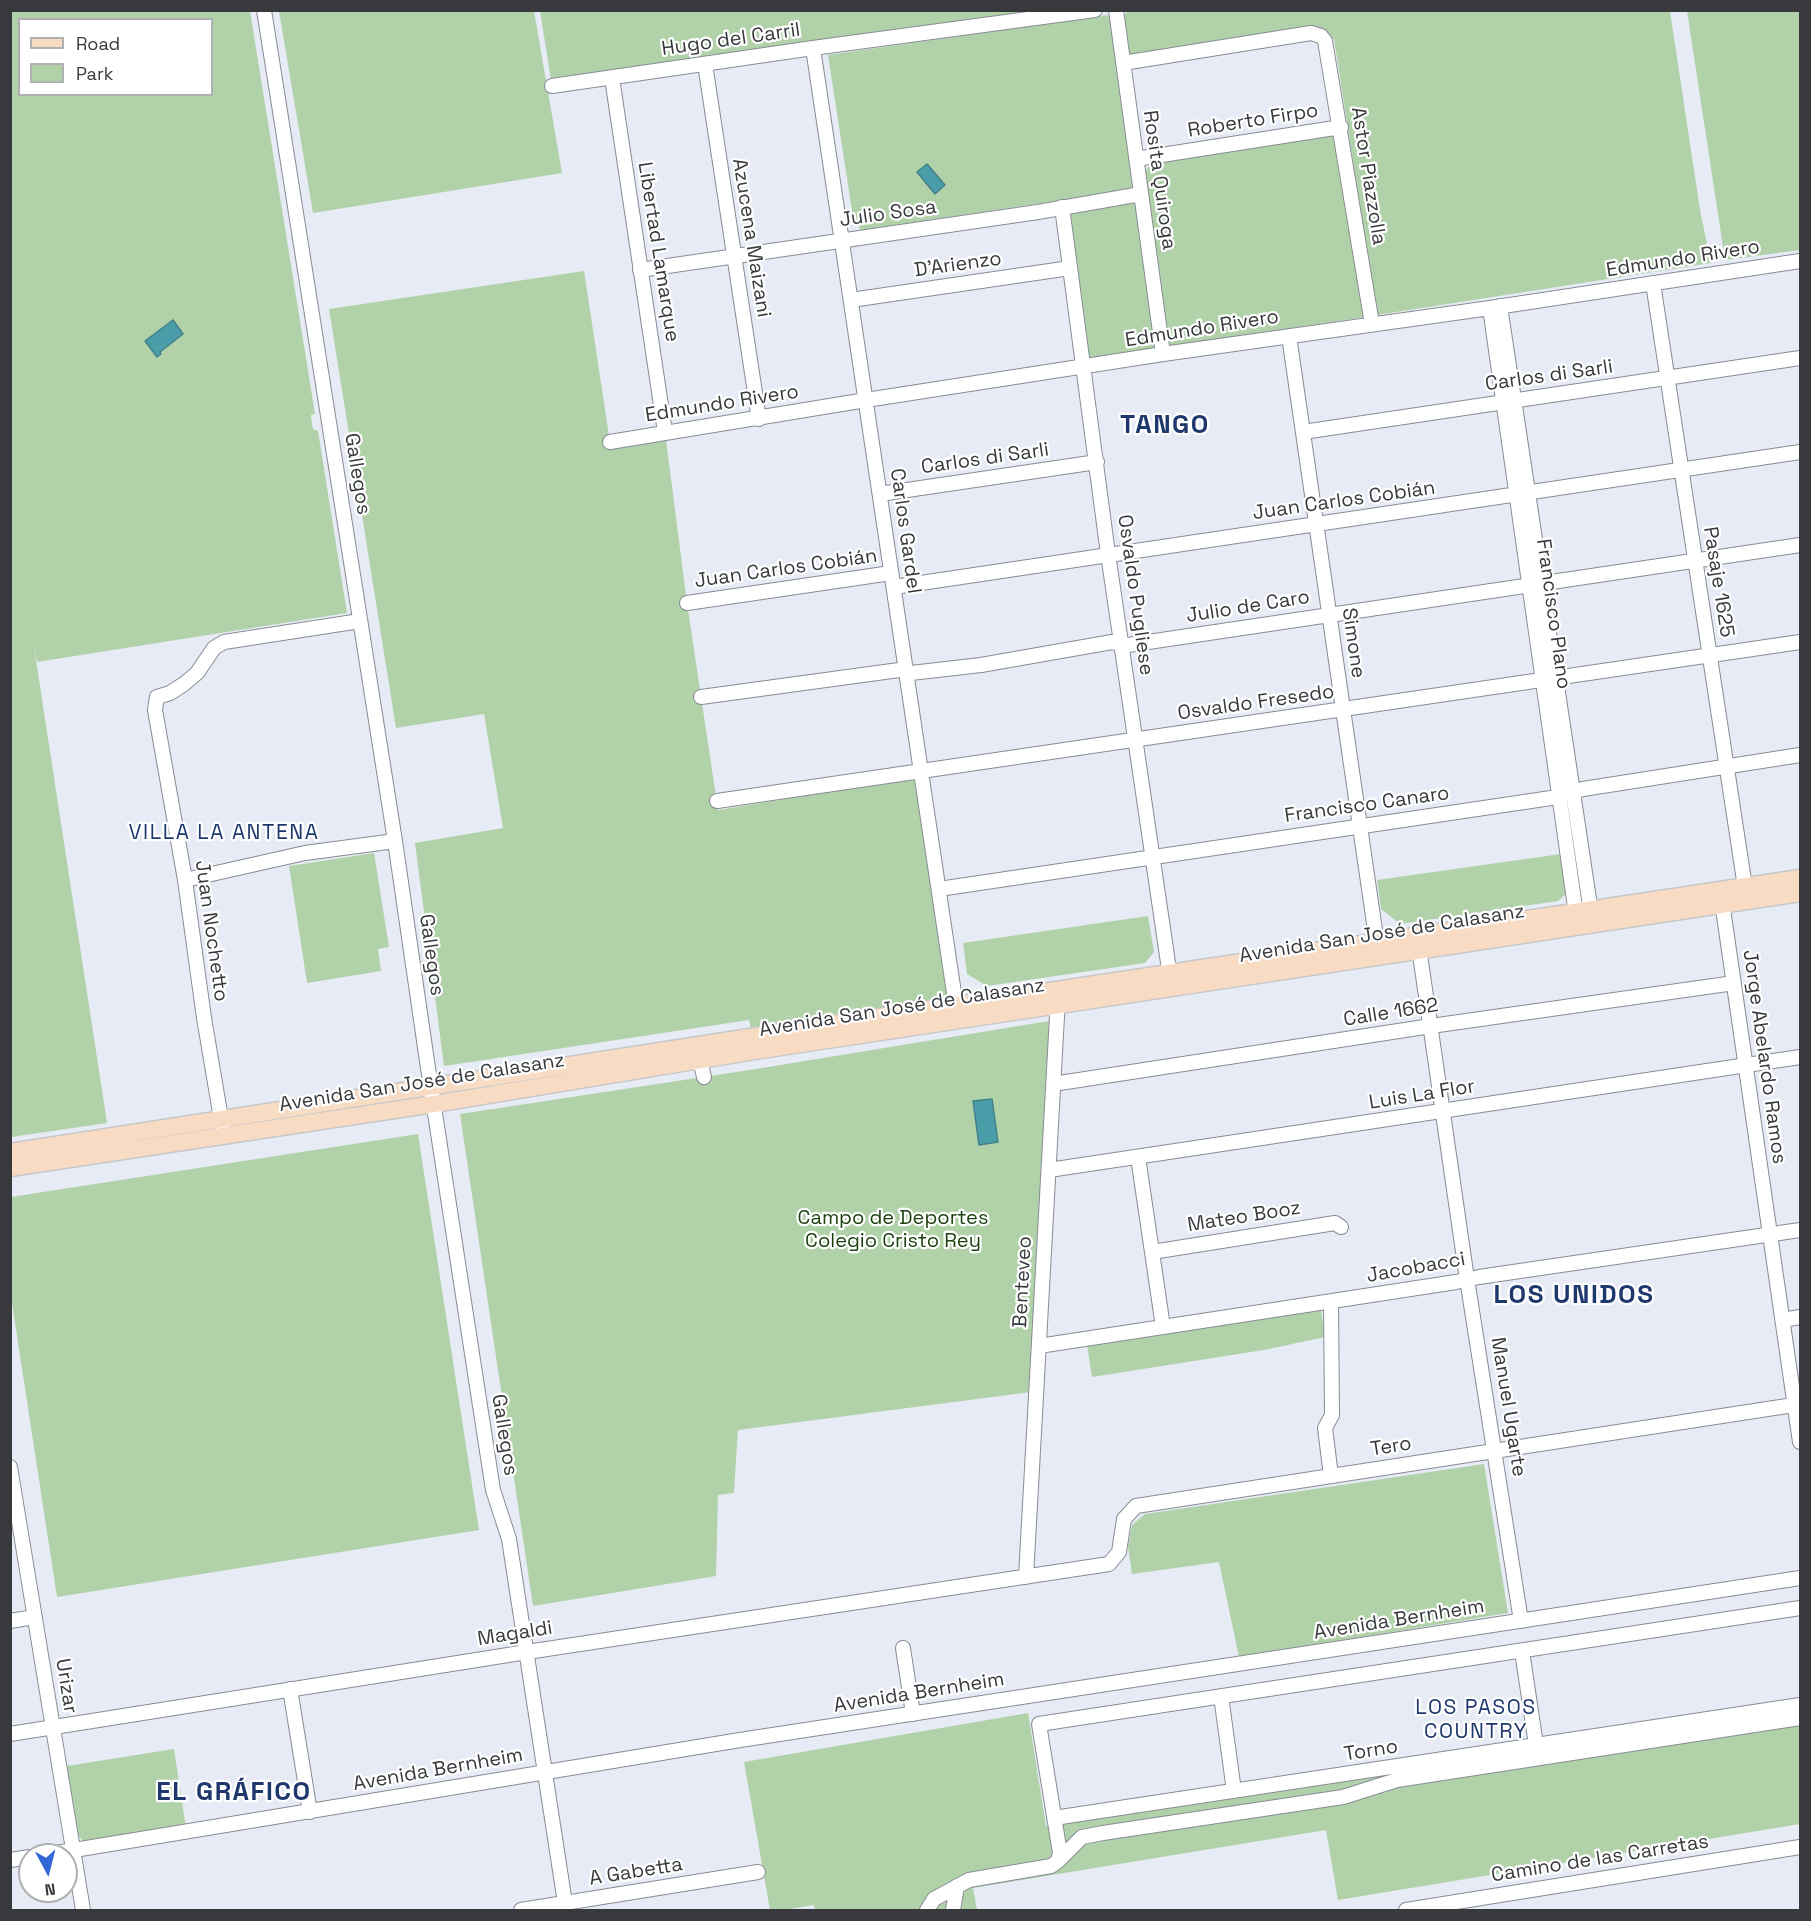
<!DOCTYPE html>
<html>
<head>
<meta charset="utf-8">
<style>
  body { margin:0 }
  #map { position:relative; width:1811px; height:1921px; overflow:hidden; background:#e6ebf5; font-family:"Space Grotesk",sans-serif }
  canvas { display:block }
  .frame { position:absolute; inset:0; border:12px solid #37393d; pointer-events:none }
  .legend { position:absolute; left:18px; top:18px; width:195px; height:78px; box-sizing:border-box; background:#fff; border:2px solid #afb0b1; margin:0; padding:8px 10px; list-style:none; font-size:18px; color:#37393d }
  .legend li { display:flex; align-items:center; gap:12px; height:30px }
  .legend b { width:30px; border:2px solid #afb0b1 }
  .north { position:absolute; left:18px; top:1843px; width:60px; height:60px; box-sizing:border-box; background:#fff; border:2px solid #afb0b1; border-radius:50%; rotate:173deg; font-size:16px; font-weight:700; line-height:24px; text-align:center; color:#37393d }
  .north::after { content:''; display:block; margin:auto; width:21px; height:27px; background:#3568d7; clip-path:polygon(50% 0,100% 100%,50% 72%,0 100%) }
</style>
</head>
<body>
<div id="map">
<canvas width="1811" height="1921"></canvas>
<div class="frame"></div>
<ul class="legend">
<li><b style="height:8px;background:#f8dbc3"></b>Road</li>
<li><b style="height:16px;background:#b1d2a9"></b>Park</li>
</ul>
<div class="north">N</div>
</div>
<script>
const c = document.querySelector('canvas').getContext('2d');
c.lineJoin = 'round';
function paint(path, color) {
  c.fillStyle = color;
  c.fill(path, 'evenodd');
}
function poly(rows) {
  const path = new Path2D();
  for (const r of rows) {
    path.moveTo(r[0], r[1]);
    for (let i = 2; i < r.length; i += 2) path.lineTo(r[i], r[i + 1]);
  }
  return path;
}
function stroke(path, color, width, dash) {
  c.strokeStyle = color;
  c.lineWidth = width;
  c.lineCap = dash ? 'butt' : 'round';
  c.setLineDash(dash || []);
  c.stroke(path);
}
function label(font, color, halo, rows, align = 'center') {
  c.font = font + ' "Space Grotesk",sans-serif';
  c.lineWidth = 4.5;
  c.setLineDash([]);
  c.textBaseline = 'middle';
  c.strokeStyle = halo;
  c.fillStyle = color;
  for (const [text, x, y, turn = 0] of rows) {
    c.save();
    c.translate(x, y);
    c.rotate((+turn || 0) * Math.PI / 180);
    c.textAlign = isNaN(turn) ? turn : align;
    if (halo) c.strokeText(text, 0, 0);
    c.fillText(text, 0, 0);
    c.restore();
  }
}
paint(poly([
  [1131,10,1670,11,1700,210,1711,263,1377,315,1334,39,1328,39,1323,33,1133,57,1128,54,1124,16,1128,11],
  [11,11,250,11,315,414,311,415,312,423,313,429,318,431,347,613,37,662,34,647,107,1123,11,1137],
  [20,20,212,20,212,94,20,94],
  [279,11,534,11,562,173,313,213],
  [540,11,1095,11,552,86],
  [1687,11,1800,11,1800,250,1725,260],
  [1107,15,1111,20,1135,185,1130,190,861,230,853,217,828,55],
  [1335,134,1366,317,1170,346,1167,344,1144,174,1150,164],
  [1136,200,1156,346,1155,349,1091,360,1088,357,1069,214,1073,209],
  [584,271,610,442,665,432,687,603,718,810,914,778,946,983,947,992,944,997,938,1000,751,1028,749,1020,444,1066,415,843,503,828,484,714,396,728,329,309],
  [374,853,389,947,378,949,381,971,307,983,289,866],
  [1561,854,1567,893,1558,901,1400,924,1381,909,1377,880],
  [1148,916,1154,952,1145,963,987,986,967,974,963,943],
  [1049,1021,1031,1392,738,1430,734,1493,718,1495,716,1576,533,1606,460,1114,756,1069],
  [418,1134,479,1530,57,1597,11,1297,11,1197],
  [1321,1310,1325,1337,1264,1350,1092,1377,1087,1345],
  [1484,1464,1508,1613,1239,1657,1219,1562,1132,1574,1128,1547,1132,1525,1145,1514],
  [1800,1712,1800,1824,1338,1900,1326,1830,973,1888,977,1910,815,1910,814,1905,784,1910,770,1910,744,1762,1028,1713,1046,1826],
  [174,1749,186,1828,85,1842,80,1838,77,1833,67,1766]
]), '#b1d2a9');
const water = poly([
  [927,164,945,185,935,194,917,172,927,164],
  [173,320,183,334,160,352,161,354,157,357,145,341,173,320],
  [992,1099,998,1142,979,1145,973,1101,992,1099]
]);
paint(water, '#499eaa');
stroke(water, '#448089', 1.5);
const minor = poly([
  [264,10,395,841,428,1068,493,1490,509,1539,565,1903],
  [1116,10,1163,354],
  [813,48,957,1013],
  [1123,63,1311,33,1321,36,1325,41,1372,324],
  [705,64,759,419],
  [612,78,665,432],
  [552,86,813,48,1095,10],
  [1136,159,1341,127],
  [1062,207,1108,554,1171,983],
  [640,270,1038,212,1141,194],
  [1653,283,1745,887],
  [851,300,1070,268],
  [1500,306,1592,919],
  [1490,308,1577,921],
  [1289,336,1378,951],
  [1303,432,1800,358],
  [610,442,866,400,1163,354,1490,308,1800,261],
  [880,494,1097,462],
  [894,587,1800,452],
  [687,603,891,573],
  [701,697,899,670,911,673,981,665,1112,642,1128,645,1800,545],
  [717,801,1800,642],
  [185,880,305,853,395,841],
  [939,889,1551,798,1583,789,1800,755],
  [1721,895,1800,1442],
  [1418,941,1467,1279,1521,1621],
  [700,1060,704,1077],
  [1053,1084,1431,1026,1734,983],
  [224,1136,204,1018,185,880,155,710,157,697,170,693,184,684,197,673,214,648,224,642,360,621],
  [1138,1157,1163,1327],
  [1049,1170,1800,1057],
  [1152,1252,1335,1223,1341,1227],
  [1331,1301,1332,1415,1325,1428,1331,1476],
  [1783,1320,1800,1317],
  [1039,1346,1456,1282,1479,1277,1800,1230],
  [10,1467,83,1910],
  [1026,1577,1058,998],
  [10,1621,35,1617],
  [903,1648,913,1714],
  [1522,1651,1536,1745],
  [290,1689,310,1812],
  [1221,1696,1234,1791],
  [10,1734,527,1652,1109,1564,1119,1552,1124,1519,1136,1506,1800,1404],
  [1054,1818,1800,1705],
  [44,1855,740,1740,1800,1578],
  [10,1860,30,1857],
  [1058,1861,1082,1837,1103,1833,1343,1797,1397,1780,1800,1718],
  [521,1910,758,1872],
  [927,1910,934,1899,969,1880,1051,1866,1058,1861,1060,1853,1039,1724,1800,1608],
  [953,1910,957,1886],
  [1406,1910,1800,1847]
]);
const major = poly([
  [10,1152,956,1005,1800,878],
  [10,1168,434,1104,755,1051,1800,893]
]);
stroke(minor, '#878c95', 16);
stroke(major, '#c7c8c9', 19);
stroke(minor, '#fff', 14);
stroke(major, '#f8dbc3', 16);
label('20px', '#37393d', '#fff', [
  ["Hugo del Carril",731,40,-8],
  ["Roberto Firpo",1253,121,-9],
  ["Astor Piazzolla",1368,176,81],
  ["Rosita Quiroga",1159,180,82],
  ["Julio Sosa",888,214,-8],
  ["Azucena Maizani",751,238,81],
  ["Libertad Lamarque",658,252,81],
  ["Edmundo Rivero",1683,259,-9],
  ["D'Arienzo",958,265,-8],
  ["Edmundo Rivero",1202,329,-9],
  ["Carlos di Sarli",1549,376,-8],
  ["Edmundo Rivero",722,404,-9],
  ["Carlos di Sarli",985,459,-8],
  ["Gallegos",357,474,81],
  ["Juan Carlos Cobián",1344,501,-8],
  ["Carlos Gardel",905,531,82],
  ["Juan Carlos Cobián",786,569,-8],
  ["Pasaje 1625",1718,582,81],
  ["Osvaldo Pugliese",1135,595,82],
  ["Julio de Caro",1248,607,-9],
  ["Francisco Plano",1553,614,82],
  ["Simone",1353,643,82],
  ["Osvaldo Fresedo",1256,703,-8],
  ["Francisco Canaro",1367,805,-8],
  ["Juan Nochetto",211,931,82],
  ["Avenida San José de Calasanz",1382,934,-9],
  ["Gallegos",431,955,82],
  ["Avenida San José de Calasanz",902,1008,-9],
  ["Calle 1662",1391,1013,-9],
  ["Jorge Abelardo Ramos",1764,1057,82],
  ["Avenida San José de Calasanz",422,1083,-9],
  ["Luis La Flor",1422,1095,-9],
  ["Mateo Booz",1244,1217,-9],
  ["Jacobacci",1416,1268,-10],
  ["Benteveo",1023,1282,-87],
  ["Manuel Ugarte",1508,1407,81],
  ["Gallegos",504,1435,81],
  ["Tero",1391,1447,-9],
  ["Avenida Bernheim",1399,1620,-9],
  ["Magaldi",515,1634,-9],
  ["Urizar",66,1686,81],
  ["Avenida Bernheim",919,1693,-9],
  ["Torno",1371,1751,-9],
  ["Avenida Bernheim",438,1770,-10],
  ["Camino de las Carretas",1600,1859,-9],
  ["A Gabetta",636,1872,-9]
]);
label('20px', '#1b420f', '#fff', [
  ["Campo de Deportes",893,1219],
  ["Colegio Cristo Rey",893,1242]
]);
c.letterSpacing = '1.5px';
label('21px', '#1e386e', '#fff', [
  ["VILLA LA ANTENA",224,833],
  ["LOS PASOS",1476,1708],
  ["COUNTRY",1476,1732]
]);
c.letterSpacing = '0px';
c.letterSpacing = '1.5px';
label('bold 26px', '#1e386e', '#fff', [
  ["TANGO",1165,426],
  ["LOS UNIDOS",1574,1296],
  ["EL GRÁFICO",234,1793]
]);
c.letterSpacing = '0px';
</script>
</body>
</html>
